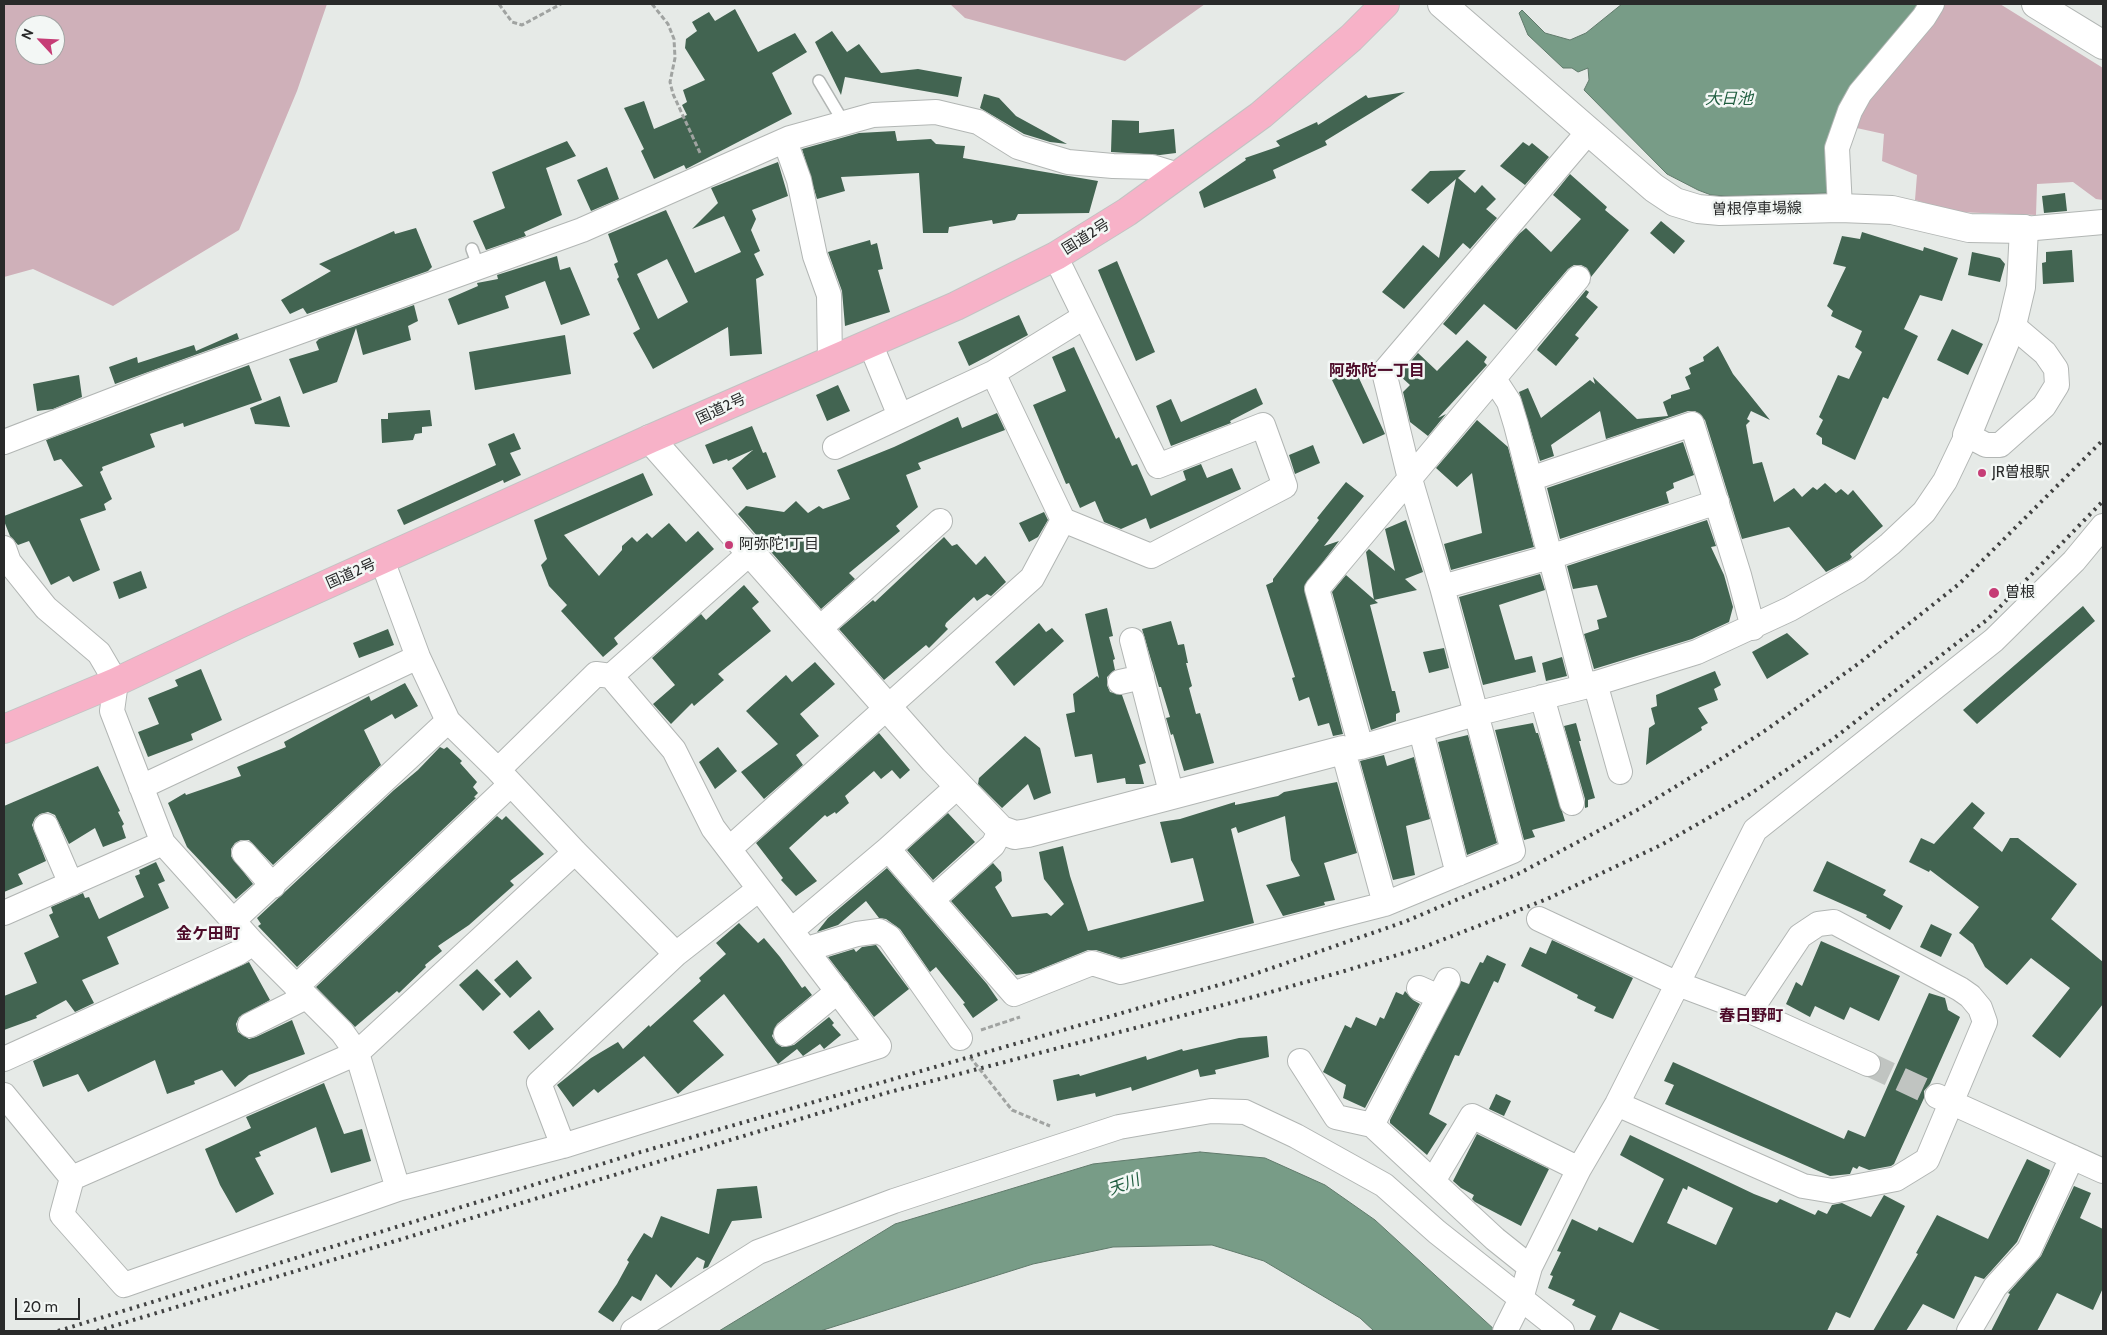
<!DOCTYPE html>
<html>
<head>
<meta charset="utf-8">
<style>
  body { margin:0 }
  #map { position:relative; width:2107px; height:1335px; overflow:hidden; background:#e6eae7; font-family:Cabin,sans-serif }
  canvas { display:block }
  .frame { position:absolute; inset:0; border:5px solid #292a2a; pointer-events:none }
  .north { position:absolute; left:15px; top:15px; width:50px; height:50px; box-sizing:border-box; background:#f3f7f5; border:1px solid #a2a5a4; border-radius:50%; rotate:295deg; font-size:14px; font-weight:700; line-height:20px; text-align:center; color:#292a2a }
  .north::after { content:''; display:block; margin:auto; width:18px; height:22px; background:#c63d76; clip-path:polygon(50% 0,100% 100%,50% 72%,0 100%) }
  .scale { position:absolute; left:15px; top:1298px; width:65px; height:22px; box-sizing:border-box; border:2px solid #292a2a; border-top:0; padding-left:6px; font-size:15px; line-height:18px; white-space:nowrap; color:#292a2a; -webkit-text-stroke:4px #f3f7f5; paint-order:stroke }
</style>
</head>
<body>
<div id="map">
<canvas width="2107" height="1335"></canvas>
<div class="frame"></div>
<div class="north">N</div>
<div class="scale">20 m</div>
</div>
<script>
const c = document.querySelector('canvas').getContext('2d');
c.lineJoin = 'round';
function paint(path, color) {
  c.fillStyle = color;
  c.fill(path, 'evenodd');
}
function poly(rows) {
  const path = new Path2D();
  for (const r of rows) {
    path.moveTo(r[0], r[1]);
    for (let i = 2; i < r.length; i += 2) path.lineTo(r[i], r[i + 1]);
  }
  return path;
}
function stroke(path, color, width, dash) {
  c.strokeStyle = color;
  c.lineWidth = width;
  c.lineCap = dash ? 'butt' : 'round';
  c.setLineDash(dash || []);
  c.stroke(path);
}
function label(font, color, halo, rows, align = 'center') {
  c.font = font + ' Cabin,"Noto Sans JP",sans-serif';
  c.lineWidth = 5;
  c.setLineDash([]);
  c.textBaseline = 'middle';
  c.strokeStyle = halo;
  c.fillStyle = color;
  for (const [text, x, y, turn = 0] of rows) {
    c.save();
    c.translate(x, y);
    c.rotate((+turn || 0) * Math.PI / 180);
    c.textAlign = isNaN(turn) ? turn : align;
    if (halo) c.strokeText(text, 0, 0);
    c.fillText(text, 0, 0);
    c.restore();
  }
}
paint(poly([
  [4,4,327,4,297,91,239,230,113,306,33,269,4,277],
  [25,25,55,25,55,55,25,55],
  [950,4,1205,4,1125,61,965,18],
  [1942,4,2000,4,2103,68,2103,200,2096,199,2073,182,2037,184,2036,215,1956,212,1915,200,1917,175,1882,161,1884,134,1852,127,1871,94]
]), '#cfb0b9');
const water = poly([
  [1622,4,1922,4,1883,50,1830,193,1727,196,1711,195,1698,190,1667,174,1584,90,1589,80,1588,68,1578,72,1572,68,1563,68,1528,35,1519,13,1522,10,1545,33,1570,40,1586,33,1622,4],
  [1200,1152,1265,1158,1325,1185,1375,1220,1496,1331,1374,1331,1360,1318,1264,1261,1212,1245,1113,1247,1033,1264,820,1331,719,1331,895,1224,1093,1164,1200,1152]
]);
paint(water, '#789c87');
stroke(water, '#607a6b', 1);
paint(poly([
  [735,9,758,52,795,33,807,52,772,73,792,114,686,169,684,165,654,179,641,151,644,149,624,108,644,101,654,129,687,115,682,105,687,102,683,90,705,80,685,48,686,39,697,31,692,22,709,12,715,21],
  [832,31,847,52,859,44,881,73,918,69,962,77,958,97,845,77,841,95,815,42],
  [1405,92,1325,141,1327,145,1273,170,1276,178,1204,208,1199,192,1246,160,1245,158,1280,146,1276,141,1317,122,1318,125,1366,95,1368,98],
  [984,94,999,98,1016,116,1067,144,1050,142,1024,134,980,108],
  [1112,120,1139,121,1139,133,1174,129,1176,153,1160,155,1111,152],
  [895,131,897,141,931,139,936,144,965,146,963,158,1098,181,1089,213,1018,214,1015,220,993,224,992,220,949,227,948,233,923,233,919,173,841,177,845,191,817,199,802,149,859,133],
  [567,141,576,156,546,168,562,215,524,232,526,236,486,250,473,221,505,208,492,172],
  [1523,142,1529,146,1532,143,1549,157,1525,185,1500,166],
  [778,162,788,196,752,210,756,219,751,230,760,251,754,254,764,275,756,279,762,354,730,356,728,327,653,369,633,333,640,329,617,279,619,277,614,264,618,262,608,234,666,210,695,273,741,252,724,216,692,229,718,203,711,188],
  [667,259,688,302,658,319,637,274],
  [607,167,619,199,591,211,577,180],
  [1466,170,1458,178,1475,193,1482,185,1496,199,1486,209,1497,218,1470,249,1463,243,1404,309,1382,292,1423,245,1439,258,1456,179,1428,204,1411,190,1430,171],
  [1570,174,1607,207,1605,210,1629,230,1591,277,1587,268,1581,265,1574,265,1568,269,1516,330,1484,304,1456,335,1443,324,1519,234,1526,228,1551,252,1581,219,1553,195],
  [2065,193,2067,211,2044,213,2042,196],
  [1661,221,1685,241,1674,254,1650,233],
  [416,228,432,267,428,271,307,314,303,308,290,314,281,300,331,271,319,264,394,231,395,234],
  [1862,232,1923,251,1924,247,1958,258,1942,301,1920,295,1904,329,1918,336,1888,399,1883,397,1855,460,1822,444,1822,438,1816,434,1823,420,1819,417,1838,375,1849,379,1862,352,1855,347,1862,331,1831,316,1833,311,1827,306,1846,267,1833,264,1842,236,1860,239],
  [870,240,871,245,877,243,883,269,878,270,890,312,845,326,842,291,828,252],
  [2072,250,2074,282,2043,284,2042,263,2046,262,2046,252],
  [1972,252,2000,258,2005,264,2000,282,1968,275],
  [557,256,560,270,570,267,590,315,561,325,545,281,505,296,509,308,458,325,448,299,478,286,477,283,498,279,497,275],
  [1117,261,1155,352,1136,361,1098,270],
  [1586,290,1589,292,1586,297,1598,307,1575,335,1579,338,1556,366,1537,350,1538,348],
  [414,305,418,321,408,326,411,340,363,355,356,328,337,382,303,394,289,359,319,350,316,342,319,339],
  [1019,315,1028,335,969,366,958,342],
  [1952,329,1983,344,1968,375,1937,360],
  [237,333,239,339,115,384,109,367,137,357,138,363,194,345,196,351],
  [565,335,571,374,475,390,469,352],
  [1467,340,1487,357,1484,362,1487,365,1438,418,1446,414,1428,436,1410,422,1403,392,1410,385,1399,375,1418,353,1437,371],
  [1718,346,1733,374,1770,420,1751,411,1747,419,1750,421,1746,425,1753,464,1762,462,1774,502,1794,488,1802,497,1813,487,1817,490,1825,483,1836,493,1841,489,1848,495,1853,490,1883,526,1850,554,1852,557,1849,560,1826,572,1789,527,1742,539,1705,420,1695,411,1688,411,1606,439,1600,411,1551,445,1554,456,1540,461,1519,392,1528,388,1541,418,1590,380,1595,384,1593,377,1637,419,1668,416,1663,402,1671,398,1671,395,1690,389,1685,377,1691,374,1689,368,1704,361,1703,357],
  [1074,347,1116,439,1119,437,1132,466,1137,464,1151,496,1186,480,1183,471,1201,464,1207,478,1232,468,1241,489,1150,529,1146,518,1121,529,1104,522,1095,501,1080,508,1069,483,1066,484,1033,405,1066,391,1052,357],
  [249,365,262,400,184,427,183,423,150,434,155,447,102,467,103,470,100,472,112,499,104,504,106,510,80,519,100,570,73,582,69,576,51,585,29,541,18,545,10,536,4,521,4,516,83,486,61,459,54,461,46,440],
  [1346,373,1358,376,1385,434,1363,444,1332,380],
  [79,375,82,397,53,409,37,411,33,384],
  [838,385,850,411,827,421,816,395],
  [1256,388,1263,404,1230,421,1231,423,1171,446,1156,406,1171,399,1181,422],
  [280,396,290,427,255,424,250,408],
  [430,410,432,426,422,427,422,433,415,434,413,440,382,443,381,419,388,419,388,413],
  [997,413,1005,430,918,463,921,469,906,475,918,507,896,526,900,531,849,573,855,579,821,609,738,514,746,506,784,512,796,501,808,513,819,506,823,509,850,499,837,470,894,447,958,417,962,428],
  [1477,420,1508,447,1534,547,1451,570,1444,544,1482,533,1472,473,1457,487,1436,468],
  [752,426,763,453,766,452,776,477,747,490,732,468,753,450,728,461,727,459,713,464,705,445],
  [514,433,521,449,510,453,521,475,504,483,503,480,404,525,397,510,496,465,488,444],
  [1683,442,1694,475,1673,483,1674,488,1666,492,1669,503,1560,539,1547,488],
  [1313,445,1320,463,1295,474,1289,455],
  [643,473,653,495,564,535,599,576,622,550,622,546,632,537,637,542,647,533,652,538,669,523,686,542,698,531,714,549,614,638,618,644,603,657,561,611,567,605,549,586,541,565,547,559,534,520],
  [1346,482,1364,496,1324,546,1339,541,1304,587,1343,734,1333,736,1329,723,1318,726,1309,697,1299,701,1292,678,1295,677,1266,585,1273,582,1273,579,1319,520,1317,518],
  [1044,512,1048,520,1038,537,1029,542,1019,523],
  [1406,520,1423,572,1405,579,1417,590,1374,600,1366,552,1369,549,1395,571,1385,529],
  [1707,520,1716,546,1711,547,1724,575,1733,607,1729,622,1692,639,1594,669,1584,634,1599,629,1597,620,1607,617,1597,585,1573,589,1567,566],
  [944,537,952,546,957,544,976,565,985,556,1006,582,991,596,987,594,977,601,974,597,946,623,945,626,948,629,929,648,926,645,884,680,839,629,873,600,875,602],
  [141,571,147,588,119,599,113,582],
  [1540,574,1545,590,1499,605,1515,660,1532,656,1536,672,1483,685,1459,597],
  [1346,575,1378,603,1370,605,1392,691,1395,691,1400,712,1396,714,1396,721,1371,730,1332,592],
  [744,585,759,602,752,608,771,631,718,674,724,680,694,706,692,703,671,724,653,704,675,685,652,658,701,614,706,620],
  [2083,606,2095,621,1977,724,1963,710],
  [1107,608,1113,636,1109,637,1115,659,1113,660,1115,670,1107,677,1107,685,1110,692,1122,695,1146,763,1139,765,1144,784,1126,784,1125,778,1097,783,1092,754,1075,757,1066,714,1075,712,1073,694,1097,676,1099,678,1085,614],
  [1171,621,1178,645,1184,644,1188,663,1186,663,1192,686,1189,688,1196,714,1200,713,1214,763,1184,771,1173,734,1171,735,1166,718,1170,717,1161,687,1159,687,1142,629],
  [1039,623,1046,632,1052,628,1064,641,1014,686,995,662],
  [388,629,394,645,359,658,353,643],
  [1787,633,1809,654,1767,679,1752,652],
  [1444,648,1449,668,1429,673,1423,652],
  [1562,657,1567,676,1546,681,1542,663],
  [815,662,835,684,800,714,819,736,796,755,803,765,764,799,741,772,778,744,746,711,786,675,792,682],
  [201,669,222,720,191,734,193,740,148,757,138,732,159,724,148,698,178,686,175,680],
  [1715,671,1721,685,1714,689,1718,700,1698,708,1708,723,1701,727,1702,730,1646,765,1649,728,1655,724,1651,708,1657,706,1656,695],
  [405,683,418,706,395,719,392,714,364,730,381,765,273,865,249,840,241,840,235,843,231,849,231,856,253,884,236,899,187,847,168,803,185,793,186,795,241,776,237,767,286,747,284,742,369,696,371,701],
  [1533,723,1536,733,1538,733,1565,821,1532,830,1535,837,1524,840,1495,730],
  [1576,723,1581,741,1579,741,1595,798,1588,800,1588,807,1585,808,1585,799,1564,726],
  [879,733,910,770,900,779,892,770,881,779,874,771,845,796,849,803,836,814,835,812,827,817,825,815,789,848,817,881,796,896,781,880,783,878,756,843],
  [1468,735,1497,843,1467,855,1438,742],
  [1025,736,1040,748,1051,793,1034,800,1028,784,1002,808,978,784,979,778],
  [440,747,444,749,447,747,462,761,460,763,477,782,473,787,478,793,474,797,476,798,297,967,258,926,261,924,257,918,394,790,418,770],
  [718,747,737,771,715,789,699,762],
  [1384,755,1387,766,1414,757,1430,819,1406,826,1415,875,1393,880,1360,761],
  [98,766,120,811,118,812,124,824,122,826,126,838,103,847,95,828,69,844,55,815,48,812,40,814,35,818,32,825,46,861,18,874,23,884,4,892,4,806],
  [1337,782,1357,853,1324,863,1335,900,1324,902,1325,905,1283,916,1266,885,1300,876,1291,860,1285,816,1238,833,1236,827,1231,829,1254,923,1121,958,1096,950,1088,950,1031,973,1016,975,951,901,993,863,1001,872,1002,881,995,887,1012,917,1047,913,1051,916,1064,904,1044,879,1039,852,1063,846,1070,876,1088,931,1204,901,1193,858,1171,863,1160,822,1180,819,1235,802,1235,805,1278,796,1284,792],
  [1972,802,1985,813,1973,828,2002,852,2010,838,2018,838,2077,884,2051,919,2103,962,2103,1004,2060,1058,2032,1036,2070,988,2031,958,2007,985,1985,967,1973,944,1959,933,1979,907,1930,870,1929,872,1909,862,1921,838,1934,844],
  [948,813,975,842,933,880,907,850],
  [497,816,502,820,506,816,544,854,510,881,514,885,469,925,438,946,442,951,425,965,426,967,399,993,397,991,355,1027,316,987],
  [1827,861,1886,890,1883,895,1903,906,1890,930,1866,917,1867,915,1813,891],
  [156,862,165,881,158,884,169,908,107,937,119,964,82,980,94,1003,75,1012,66,1000,36,1016,37,1018,4,1030,4,996,37,983,24,953,59,937,49,915,53,913,51,907,83,893,85,898,89,897,99,919,144,897,135,876,140,874,139,870],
  [887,868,987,984,998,1000,973,1018,963,1004,965,1003,936,967,930,972,900,929,886,919,879,918,866,901,838,925,817,932,828,918],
  [739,923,758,943,764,938,780,957,802,988,805,986,812,995,777,1024,772,1036,776,1043,782,1047,794,1045,829,1017,834,1023,832,1025,841,1035,824,1049,820,1044,803,1056,797,1049,778,1064,724,994,693,1021,724,1055,678,1094,644,1056,598,1093,594,1089,573,1107,557,1085,591,1058,618,1042,623,1049,649,1025,650,1027,701,981,699,978,726,954,716,943],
  [1931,924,1952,934,1941,957,1920,947],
  [1552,940,1633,978,1613,1019,1594,1011,1596,1007,1577,998,1578,995,1521,966,1530,947,1546,954],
  [1821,941,1900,976,1879,1021,1850,1007,1844,1020,1815,1006,1810,1017,1786,1004,1796,982,1802,986],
  [876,945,909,989,874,1017,828,957,854,949,856,952,862,947],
  [1487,955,1506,964,1498,983,1494,981,1459,1056,1455,1055,1429,1114,1447,1124,1427,1155,1390,1123,1390,1120,1461,981,1469,984,1480,962,1483,963],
  [517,960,532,978,510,998,494,980],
  [249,962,270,1000,239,1017,236,1024,238,1032,249,1039,256,1037,292,1020,305,1054,249,1075,235,1087,222,1070,194,1081,195,1084,167,1094,155,1060,88,1092,78,1074,43,1087,33,1061],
  [477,969,501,994,483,1011,459,985],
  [1405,991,1413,1000,1420,1004,1365,1108,1343,1098,1346,1085,1323,1072,1345,1025,1351,1028,1356,1017,1376,1026,1380,1017,1384,1019,1396,992,1403,995],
  [1929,993,1945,998,1948,1010,1960,1017,1930,1084,1924,1091,1924,1098,1894,1164,1891,1166,1869,1170,1859,1166,1857,1169,1853,1167,1850,1174,1830,1176,1665,1104,1674,1085,1664,1081,1673,1062,1844,1139,1848,1130,1865,1137],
  [539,1010,554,1029,529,1050,513,1032],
  [1267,1036,1269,1057,1215,1070,1216,1074,1200,1077,1198,1069,1132,1091,1131,1087,1096,1097,1095,1093,1057,1101,1053,1080,1079,1074,1080,1076,1146,1056,1147,1060,1182,1049,1183,1051,1239,1038],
  [324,1083,344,1134,362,1129,371,1161,331,1173,316,1127,259,1152,261,1156,255,1158,274,1194,236,1213,220,1185,205,1149,251,1128,246,1117],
  [1496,1094,1511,1101,1504,1116,1489,1109],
  [1477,1134,1549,1169,1521,1226,1475,1202,1472,1199,1474,1195,1461,1188,1453,1181],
  [1630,1135,1754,1194,1777,1203,1780,1199,1815,1215,1818,1210,1827,1214,1832,1205,1842,1203,1871,1217,1884,1195,1905,1206,1850,1318,1836,1312,1827,1331,1662,1331,1620,1312,1611,1331,1589,1331,1596,1316,1572,1305,1575,1300,1548,1288,1553,1276,1550,1275,1561,1252,1557,1251,1572,1219,1597,1231,1599,1227,1633,1243,1664,1179,1620,1155],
  [1688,1186,1733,1208,1716,1245,1667,1223,1683,1188,1687,1190],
  [2027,1159,2050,1170,2049,1174,2017,1242,1984,1279,1975,1276,1954,1319,1923,1304,1906,1331,1873,1331,1918,1254,1916,1253,1937,1215,1988,1239],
  [757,1186,762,1218,732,1221,708,1267,703,1269,705,1261,697,1257,671,1288,656,1274,641,1301,632,1296,613,1322,598,1312,617,1284,629,1262,627,1260,644,1233,652,1238,661,1216,709,1234,717,1189],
  [2074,1186,2091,1193,2080,1218,2103,1229,2103,1288,2093,1310,2057,1293,2037,1331,1991,1331,2010,1294,2008,1293,2041,1256]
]), '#426451');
stroke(poly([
  [1868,1064,1937,1096]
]), '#c0c4c1', 24, [24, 12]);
const service = poly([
  [819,81,844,123],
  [472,249,479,268]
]);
const minor = poly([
  [785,141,799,180,815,256,829,295,830,361],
  [1840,208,1837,148,1850,111,1860,93,1924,17,1932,4],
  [2024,229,2103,222],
  [870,343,900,416],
  [1494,379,1509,402,1516,425,1584,687],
  [4,442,157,383,582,230,790,138,873,115,936,112,978,122,1018,147,1068,162,1113,166,1152,167,1178,175],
  [1530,479,1692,424,1739,575,1753,628],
  [1063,520,993,373,835,447,900,416,993,373,1084,317],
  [4,548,9,562,46,608,99,653,116,682,112,711,163,843,253,943,342,1032,357,1053,398,1189],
  [382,560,418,657,448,721,498,770,575,852,676,954],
  [1442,587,1550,557,1717,502],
  [818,630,940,521],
  [1132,640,1172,796],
  [1120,682,1142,677],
  [1595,683,1620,772],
  [1542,697,1572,803],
  [1421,731,1458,874],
  [1361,747,1317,589,1578,278],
  [498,770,596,674,611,676,750,553],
  [141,787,418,657],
  [46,826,71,884],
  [738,841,1032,578,1063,520,1151,556,1285,486,1263,425,1158,466,1062,270],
  [888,849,1014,994,1092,963,1121,972,1385,904,1343,750,1361,747,1475,714,1584,687,1697,652,1790,609,1858,570,1890,544,1924,512,1945,481,1967,435,1986,445,2000,445,2044,406,2057,385,2056,369,2045,353,2012,325],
  [244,853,273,886],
  [933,899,993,845,1001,830],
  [1385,904,1513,851,1442,587,1410,479,1384,372,1589,131],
  [4,913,163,843],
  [1539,919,1678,984,1750,1011,1868,1064],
  [234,920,448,721],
  [792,930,888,849,958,786],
  [807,949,857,934,879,931,889,937,960,1038],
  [296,987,511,784],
  [1419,988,1439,997],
  [250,1025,306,997],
  [786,1034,838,991],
  [4,1059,238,953,253,943],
  [1300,1061,1336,1117,1372,1125,1495,1239,1530,1267],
  [4,1095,72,1178],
  [1937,1096,2103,1171],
  [1617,1104,1803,1186,1833,1191,1896,1179,1927,1160,1985,1022,1980,1008,1970,996,1960,989,1834,922,1818,924,1800,936,1750,1011],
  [1372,1125,1448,980],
  [563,1146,539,1083,676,954,759,889],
  [72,1178,62,1215,124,1285,398,1189,563,1146,879,1046,713,828,674,750,611,676],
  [72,1178,357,1053,575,852],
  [1433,1181,1472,1116,1579,1169],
  [633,1331,758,1252,894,1201,1119,1127,1211,1111,1245,1112,1296,1136,1384,1185,1437,1232,1562,1331],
  [1505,1331,1521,1299,1530,1267,1579,1169,1617,1104,1755,830,1994,640,2074,561,2103,526],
  [1969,1331,1995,1287,2029,1250,2072,1157]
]);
const tertiary = poly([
  [1967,435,2012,325,2021,287,2024,229],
  [650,439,934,760,1001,830,1015,835,1028,833,1343,750]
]);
const secondary = poly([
  [1442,4,1654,188,1675,202,1698,209,1720,211,1840,208,1892,210,1969,228,2024,229],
  [2036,4,2103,45]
]);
const trunk = poly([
  [4,729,116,682,241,623,650,439,956,306,1056,256,1127,212,1261,115,1351,38,1385,4]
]);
stroke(service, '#b2b6b4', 14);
stroke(minor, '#b2b6b4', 26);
stroke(tertiary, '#b2b6b4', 30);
stroke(secondary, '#b2b6b4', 30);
stroke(trunk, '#c3c3c3', 30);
stroke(poly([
  [499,4,512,22,522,25,561,4],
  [652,4,668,24,674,39,675,58,670,82,673,94,701,155],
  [981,1030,1020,1017],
  [970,1057,1012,1110,1050,1126]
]), '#a0a3a1', 3, [5, 2.5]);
stroke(service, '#fff', 11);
stroke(minor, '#fff', 24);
stroke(tertiary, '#fff', 28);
stroke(secondary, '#fff', 28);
stroke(trunk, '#f7b2c8', 28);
stroke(poly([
  [58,1331,634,1154,1243,978,1404,922,1520,873,1639,809,1724,757,1766,730,1858,664,1959,584,2103,440],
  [97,1331,886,1093,1246,999,1341,972,1424,947,1547,899,1661,845,1747,796,1833,739,1988,619,2103,501]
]), '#424343', 4, [2.5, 5]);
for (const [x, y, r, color] of [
  [1982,473,5,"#c63d76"],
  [729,545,5,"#c63d76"],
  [1994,593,6,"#c63d76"]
]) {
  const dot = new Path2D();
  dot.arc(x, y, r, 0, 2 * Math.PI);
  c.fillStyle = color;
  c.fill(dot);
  stroke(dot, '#f3f7f5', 2);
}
label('15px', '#292a2a', '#f3f7f5', [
  ["曽根停車場線",1757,209,-1],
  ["国道2号",1086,237,-32],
  ["国道2号",721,409,-25],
  ["国道2号",351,574,-24]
]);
label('15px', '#292a2a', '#f3f7f5', [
  ["JR曽根駅",1992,473],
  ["阿弥陀1丁目",739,545],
  ["曽根",2005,593]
], 'left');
label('italic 16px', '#1f5d3f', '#f3f7f5', [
  ["大日池",1729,99],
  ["天川",1124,1185,-20]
]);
label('bold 16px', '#4d0b29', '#f3f7f5', [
  ["阿弥陀一丁目",1377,371],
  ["金ケ田町",208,934],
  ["春日野町",1751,1016]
]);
</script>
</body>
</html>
